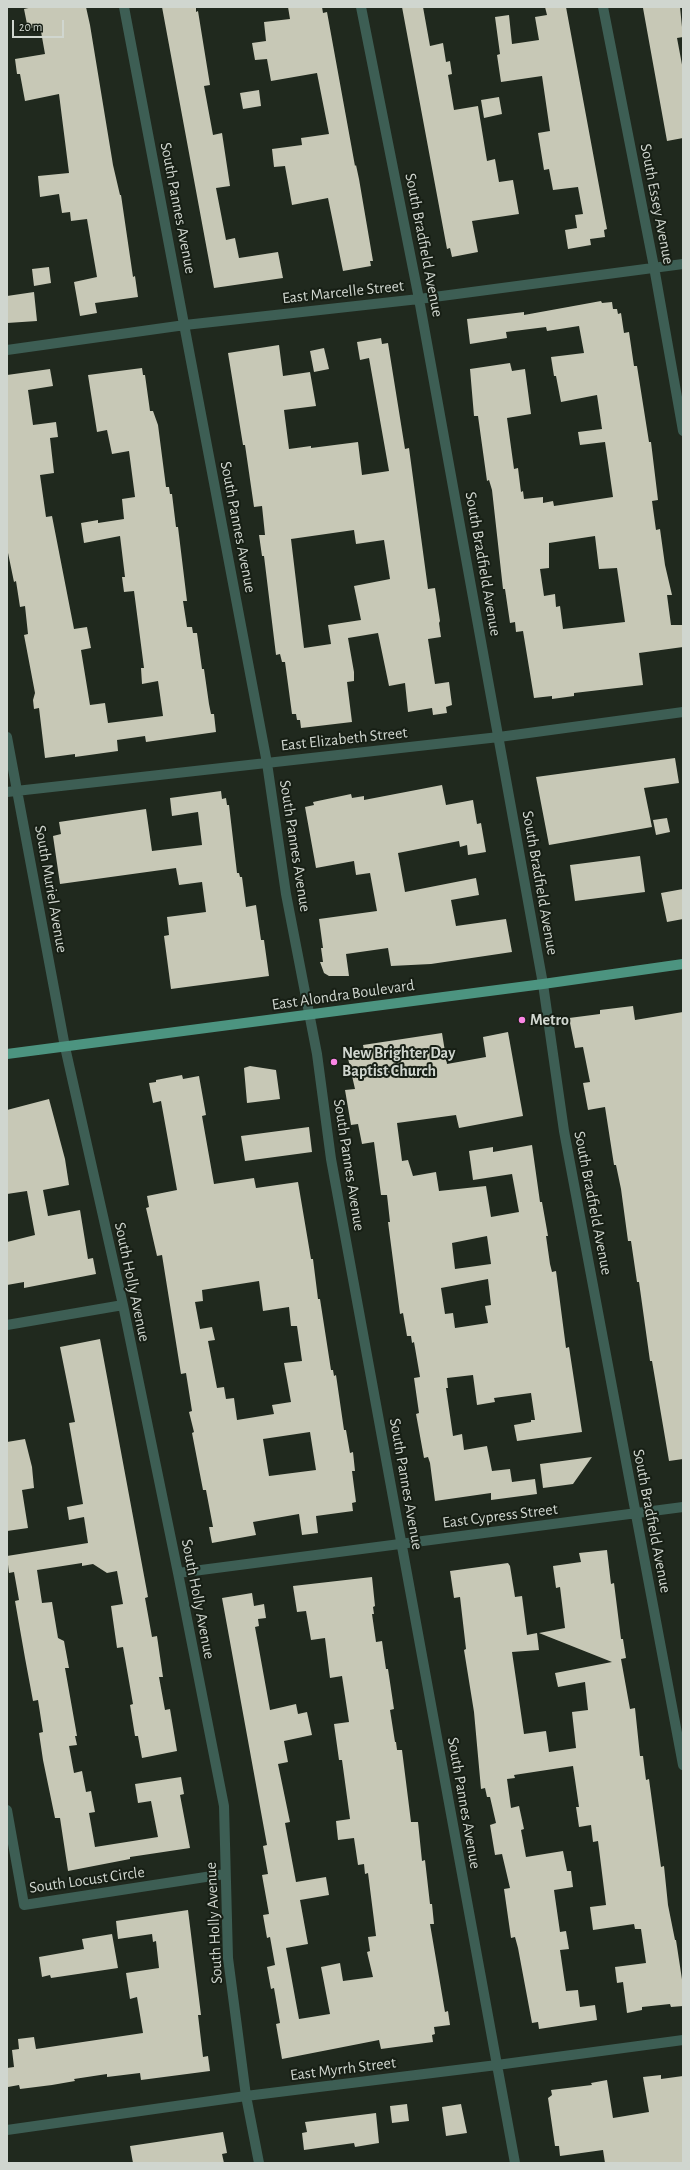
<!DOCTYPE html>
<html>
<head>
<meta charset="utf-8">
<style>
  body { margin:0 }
  #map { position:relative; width:690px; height:2170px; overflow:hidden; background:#20291e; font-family:"Alegreya Sans",sans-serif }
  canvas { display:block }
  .frame { position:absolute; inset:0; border:8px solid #d0d6cf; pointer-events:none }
  .scale { position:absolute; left:12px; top:20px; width:52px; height:18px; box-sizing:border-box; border:2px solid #d0d6cf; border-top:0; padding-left:5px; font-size:12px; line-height:14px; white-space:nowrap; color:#d0d6cf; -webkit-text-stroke:3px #171f15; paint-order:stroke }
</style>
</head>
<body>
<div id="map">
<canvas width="690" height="2170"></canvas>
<div class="frame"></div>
<div class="scale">20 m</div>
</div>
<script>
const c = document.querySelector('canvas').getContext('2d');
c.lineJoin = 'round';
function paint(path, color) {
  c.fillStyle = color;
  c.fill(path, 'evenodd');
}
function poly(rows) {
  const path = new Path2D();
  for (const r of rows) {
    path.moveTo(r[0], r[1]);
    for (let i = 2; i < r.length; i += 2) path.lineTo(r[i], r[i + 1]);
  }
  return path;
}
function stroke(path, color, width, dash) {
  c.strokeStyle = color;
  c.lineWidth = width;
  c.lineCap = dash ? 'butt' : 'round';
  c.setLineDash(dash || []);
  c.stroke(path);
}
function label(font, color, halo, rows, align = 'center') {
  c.font = font + ' "Alegreya Sans",sans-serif';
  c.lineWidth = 4;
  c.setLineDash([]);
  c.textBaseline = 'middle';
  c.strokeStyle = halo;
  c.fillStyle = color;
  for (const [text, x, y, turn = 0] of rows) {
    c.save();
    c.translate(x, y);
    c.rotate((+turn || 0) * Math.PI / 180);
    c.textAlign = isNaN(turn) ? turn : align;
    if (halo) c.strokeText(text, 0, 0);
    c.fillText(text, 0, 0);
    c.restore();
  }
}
paint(poly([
  [33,7,86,7,90,25,113,165,120,195,121,195,133,277,135,276,138,297,95,303,97,313,80,316,74,282,97,277,87,219,71,221,70,212,62,213,59,194,40,197,38,176,69,173,59,94,25,101,20,74,17,74,15,59,45,54,40,26,28,29,24,9],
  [162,7,196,7,196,12,198,11,210,85,204,86,213,135,222,133,230,186,216,188,226,240,235,238,239,258,278,252,283,278,214,288],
  [288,7,322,7,323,13,327,12,355,166,356,165,359,179,373,261,370,261,371,266,343,271,328,198,292,205,285,166,274,167,272,149,302,145,301,138,329,134,317,73,271,81,267,59,255,60,252,43,266,41,264,22,290,19],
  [402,7,423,7,430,46,443,43,446,62,450,61,452,74,448,75,454,110,478,106,487,161,495,159,499,182,513,180,519,214,472,221,478,252,452,257,450,248,447,249],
  [545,7,566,7,607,229,604,230,605,237,590,239,591,245,568,249,565,230,577,228,575,215,583,214,578,187,553,190,549,169,544,170,538,133,550,131,542,76,501,82,497,55,500,54,495,17,509,15,512,44,539,40,535,17,547,15],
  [645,7,680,7,683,37,677,38,683,70,683,138,667,141,643,8],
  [259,90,261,106,243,109,240,93],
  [499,97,502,114,484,118,481,100],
  [49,267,51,283,34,286,32,269],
  [34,292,37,321,7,323,7,296],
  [601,301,602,303,612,302,613,309,617,309,618,314,621,313,624,333,629,332,634,366,637,366,649,442,651,442,658,500,652,501,656,530,660,529,665,565,672,595,667,595,671,625,683,625,683,647,639,653,643,685,574,693,574,696,552,699,552,696,534,698,523,631,516,632,515,622,510,623,505,589,503,589,492,490,489,480,487,481,478,416,474,416,470,369,510,363,512,371,525,369,531,414,507,418,514,469,518,468,521,492,523,491,524,499,543,497,543,503,553,501,554,506,613,497,605,442,580,445,578,432,602,429,597,395,561,402,556,376,554,376,551,357,584,353,579,326,547,331,546,327,506,332,507,338,470,344,467,319,524,312,524,315],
  [595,536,599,569,617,568,625,622,563,629,560,606,556,607,555,594,544,596,540,569,549,568,549,543],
  [381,338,382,344,388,343,405,449,409,448,428,589,435,588,440,621,439,623,441,637,428,639,435,684,449,682,452,705,446,707,447,713,433,715,432,708,408,712,405,683,389,686,378,633,348,638,354,672,354,681,347,682,352,722,301,728,300,720,297,720,296,714,292,714,285,662,282,662,280,654,276,655,264,556,262,556,259,535,265,535,262,506,254,507,245,445,243,445,228,353,279,345,283,376,310,372,316,406,284,410,289,449,311,446,311,448,358,442,362,475,389,471,369,358,360,360,357,342],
  [354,530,356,544,384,540,390,579,354,586,361,620,328,625,331,644,304,648,291,539],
  [324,348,329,369,314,372,310,351],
  [142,368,143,375,145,375,150,411,153,411,158,425,166,487,169,487,170,494,172,494,176,527,178,527,187,601,183,601,187,627,192,627,193,633,197,633,202,669,204,669,209,704,211,714,214,714,216,732,146,742,145,736,117,740,118,751,75,757,75,754,45,758,39,708,34,709,33,700,35,693,24,635,28,634,25,606,20,607,16,581,14,582,7,548,7,375,50,369,53,386,28,390,33,425,56,422,58,437,50,438,54,473,40,475,46,517,52,516,74,629,87,627,91,648,81,650,90,705,105,703,108,723,163,716,158,681,142,684,141,668,144,668,134,591,124,592,122,577,125,577,120,536,84,543,81,523,98,520,98,523,124,519,122,499,135,497,129,451,112,454,107,430,97,432,88,375],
  [675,758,679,783,644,788,652,827,549,845,536,777],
  [442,785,446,805,473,800,477,824,481,823,486,852,468,855,467,845,460,847,459,841,398,853,405,892,476,878,479,895,451,900,456,926,506,919,512,952,431,964,391,966,388,948,346,954,349,976,329,976,324,973,320,962,323,962,321,948,323,948,319,919,377,911,370,873,356,875,354,861,316,868,305,807,314,805,313,802,351,794,352,798,364,796,364,800],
  [221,791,222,799,226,798,227,805,229,805,237,873,239,873,240,877,242,877,246,907,256,905,261,940,264,940,269,976,171,989,164,936,169,935,167,917,206,912,202,882,179,885,176,868,60,884,53,836,61,834,59,822,146,809,152,851,202,845,198,812,172,816,170,798],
  [667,818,670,832,656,835,653,820],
  [640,856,645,892,575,901,570,865],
  [683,889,683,919,667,922,661,893],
  [633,1006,635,1020,683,1012,683,1459,669,1461,652,1361,650,1361,639,1282,637,1282,631,1241,628,1241,621,1189,616,1165,614,1165,605,1107,588,1110,583,1083,590,1082,583,1047,575,1048,569,1018,600,1014,600,1010],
  [508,1032,523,1116,459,1128,456,1115,397,1123,402,1161,408,1160,413,1176,436,1172,439,1191,486,1186,491,1217,519,1212,512,1174,473,1180,469,1151,493,1147,493,1152,532,1145,540,1202,542,1202,548,1236,546,1236,550,1264,552,1272,556,1271,566,1348,569,1347,582,1432,517,1441,514,1425,531,1422,531,1420,535,1420,531,1393,494,1398,495,1402,477,1405,473,1375,447,1378,448,1388,446,1388,453,1436,462,1434,464,1450,487,1446,492,1471,510,1469,512,1482,535,1479,537,1494,491,1500,491,1493,435,1501,430,1463,428,1457,424,1458,416,1414,419,1413,414,1378,420,1377,414,1342,412,1343,411,1336,407,1336,403,1313,400,1314,388,1222,390,1222,387,1195,381,1195,374,1142,362,1144,358,1124,351,1125,345,1090,355,1089,347,1054,364,1050,363,1045,442,1033,447,1064,486,1057,483,1037],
  [487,1236,491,1264,455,1269,452,1243],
  [488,1279,491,1305,485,1306,488,1323,455,1328,453,1313,445,1314,441,1288],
  [250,1066,276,1070,280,1099,247,1103,244,1068],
  [182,1075,183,1079,199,1076,206,1115,202,1116,214,1184,254,1178,256,1188,298,1182,311,1259,313,1259,318,1299,320,1299,331,1370,333,1370,334,1376,336,1375,344,1430,346,1430,350,1453,353,1452,355,1471,352,1471,356,1502,352,1503,353,1511,316,1516,318,1533,302,1535,299,1514,253,1522,256,1535,212,1543,209,1527,213,1527,206,1490,203,1490,192,1433,194,1432,189,1412,192,1411,186,1373,181,1374,162,1255,157,1256,146,1208,149,1207,147,1196,177,1190,161,1101,153,1103,149,1083,156,1082,156,1080],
  [259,1281,263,1311,289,1307,291,1326,297,1326,302,1361,284,1363,291,1402,272,1405,274,1414,237,1420,234,1398,226,1399,224,1387,217,1388,208,1341,215,1340,212,1327,200,1329,195,1302,203,1301,202,1290],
  [310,1432,316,1470,269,1476,263,1439],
  [49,1099,65,1159,69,1185,43,1190,48,1216,80,1210,88,1259,93,1258,96,1274,24,1288,24,1282,7,1285,7,1242,35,1235,27,1191,7,1194,7,1110],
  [309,1127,312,1152,245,1161,241,1136],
  [100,1339,148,1597,145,1598,152,1637,157,1636,163,1677,159,1677,165,1710,170,1709,177,1751,142,1758,138,1736,135,1736,130,1705,133,1704,123,1647,117,1648,111,1606,123,1604,117,1571,107,1573,93,1564,82,1566,82,1563,37,1570,42,1603,52,1602,58,1638,64,1641,69,1668,65,1668,77,1736,75,1736,77,1745,69,1746,74,1773,82,1771,86,1792,91,1791,95,1812,89,1813,95,1847,158,1837,151,1801,138,1803,135,1784,181,1777,184,1794,180,1795,190,1848,130,1857,130,1859,68,1871,60,1818,55,1818,43,1760,39,1733,43,1732,38,1700,33,1701,25,1658,15,1601,19,1600,14,1572,9,1573,7,1556,88,1543,84,1517,69,1520,67,1507,83,1504,69,1423,75,1422,60,1347],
  [25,1439,32,1467,34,1488,22,1490,28,1528,7,1531,7,1442],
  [592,1457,573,1484,543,1488,540,1464],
  [607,1550,611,1584,614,1583,621,1639,623,1639,626,1658,621,1659,630,1709,635,1708,640,1756,643,1756,646,1780,649,1779,661,1867,664,1866,668,1905,675,1940,676,1940,683,1986,683,2006,671,2007,670,2004,642,2007,642,2010,627,2013,623,1982,617,1983,615,1967,646,1963,641,1929,635,1929,634,1924,593,1930,590,1907,606,1905,598,1841,593,1842,591,1825,579,1827,576,1807,579,1807,573,1766,514,1775,515,1778,507,1779,511,1808,519,1806,524,1829,521,1830,526,1857,563,1851,567,1871,571,1871,573,1887,554,1890,560,1932,566,1931,569,1949,560,1950,566,1991,578,1990,580,2007,595,2005,597,2020,539,2029,538,2022,532,2023,518,1948,515,1937,511,1938,504,1889,510,1888,502,1854,495,1855,490,1825,496,1823,490,1797,487,1797,485,1788,481,1789,474,1712,464,1650,466,1649,460,1597,454,1598,450,1571,508,1563,510,1566,515,1597,522,1596,527,1635,537,1633,539,1650,512,1652,524,1734,546,1731,549,1752,576,1748,572,1712,588,1710,585,1682,558,1687,555,1673,612,1662,539,1633,565,1628,560,1587,556,1588,553,1566,581,1562,579,1553],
  [372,1577,375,1606,373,1607,374,1614,372,1614,376,1642,382,1641,386,1669,388,1669,394,1709,390,1710,395,1742,396,1742,397,1750,402,1750,411,1822,418,1822,422,1861,425,1860,430,1904,432,1904,434,1924,430,1924,445,2012,448,2011,450,2025,434,2027,435,2034,432,2035,433,2042,381,2049,379,2040,282,2059,276,2024,280,2023,274,1988,271,1989,267,1967,275,1965,270,1937,267,1938,263,1915,269,1914,262,1875,268,1874,263,1846,267,1845,222,1598,252,1593,254,1606,264,1604,266,1618,258,1619,259,1626,255,1627,270,1710,296,1704,298,1714,307,1712,312,1735,284,1741,288,1762,278,1764,290,1822,285,1823,296,1882,326,1877,329,1895,300,1900,308,1944,286,1948,299,2019,330,2014,321,1967,340,1963,343,1981,373,1977,367,1952,370,1951,368,1937,376,1936,368,1873,365,1874,364,1864,358,1865,354,1838,338,1840,336,1821,350,1819,342,1760,339,1760,334,1724,349,1722,342,1676,330,1678,325,1638,311,1640,306,1611,297,1612,293,1586],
  [188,1910,201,2015,198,2015,203,2057,208,2056,210,2071,141,2080,140,2073,107,2077,107,2074,74,2079,75,2081,52,2085,20,2089,19,2085,8,2087,7,2068,14,2067,12,2050,19,2049,18,2039,34,2037,36,2049,143,2033,137,1997,130,1999,126,1973,159,1968,156,1941,153,1942,152,1934,118,1939,116,1921],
  [112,1934,118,1968,51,1978,50,1975,42,1977,39,1957,84,1949,82,1939],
  [661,2075,661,2079,683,2076,683,2163,605,2163,603,2150,560,2156,559,2146,555,2146,548,2098,552,2095,551,2090,592,2085,591,2083,607,2080,613,2118,649,2112,643,2077],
  [407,2104,409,2121,392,2123,390,2106],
  [461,2104,467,2133,446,2136,442,2107],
  [376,2113,379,2143,355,2147,354,2143,304,2150,302,2133,307,2132,305,2122],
  [223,2132,227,2153,222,2154,224,2163,133,2163,130,2146]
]), '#c7c8b6');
stroke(poly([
  [124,7,267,763,286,894,317,1054,331,1159,515,2163],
  [361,7,419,299,543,984,564,1131,683,1765],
  [603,7,654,267,683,431],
  [7,350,185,325,419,299,683,264],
  [7,737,65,1047,123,1305,178,1573,224,1806,228,1958,246,2096,259,2163],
  [7,792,499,737,683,712],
  [7,1325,123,1305],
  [178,1573,683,1507],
  [7,1810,24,1905,225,1874],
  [7,2130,246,2096,497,2065,683,2040]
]), '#3d5e54', 10);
stroke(poly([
  [7,1054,543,984,683,964]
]), '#4c9480', 10);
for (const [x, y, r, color] of [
  [522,1020,4,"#fb86e5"],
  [334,1062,4,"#fb86e5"]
]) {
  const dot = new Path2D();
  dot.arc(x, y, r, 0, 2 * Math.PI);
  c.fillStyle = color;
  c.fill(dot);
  stroke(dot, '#171f15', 1.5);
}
label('16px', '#d0d6cf', '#171f15', [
  ["South Essey Avenue",657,204,79],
  ["South Pannes Avenue",178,208,79],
  ["South Bradfield Avenue",424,245,79],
  ["East Marcelle Street",343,292,-6],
  ["South Pannes Avenue",238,527,79],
  ["South Bradfield Avenue",483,564,80],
  ["East Elizabeth Street",344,739,-6],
  ["South Pannes Avenue",295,846,81],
  ["South Bradfield Avenue",540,883,80],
  ["South Muriel Avenue",51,889,80],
  ["East Alondra Boulevard",343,995,-8],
  ["South Pannes Avenue",349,1165,81],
  ["South Bradfield Avenue",593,1203,79],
  ["South Holly Avenue",132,1282,78],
  ["South Pannes Avenue",406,1484,80],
  ["East Cypress Street",500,1516,-7],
  ["South Bradfield Avenue",652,1521,79],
  ["South Holly Avenue",198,1599,79],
  ["South Pannes Avenue",464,1803,80],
  ["South Locust Circle",87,1880,-8],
  ["South Holly Avenue",214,1923,-93],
  ["East Myrrh Street",343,2069,-7]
]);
label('bold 16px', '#d0d6cf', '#171f15', [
  ["Metro",530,1020],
  ["New Brighter Day",342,1053],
  ["Baptist Church",342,1071]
], 'left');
</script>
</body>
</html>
